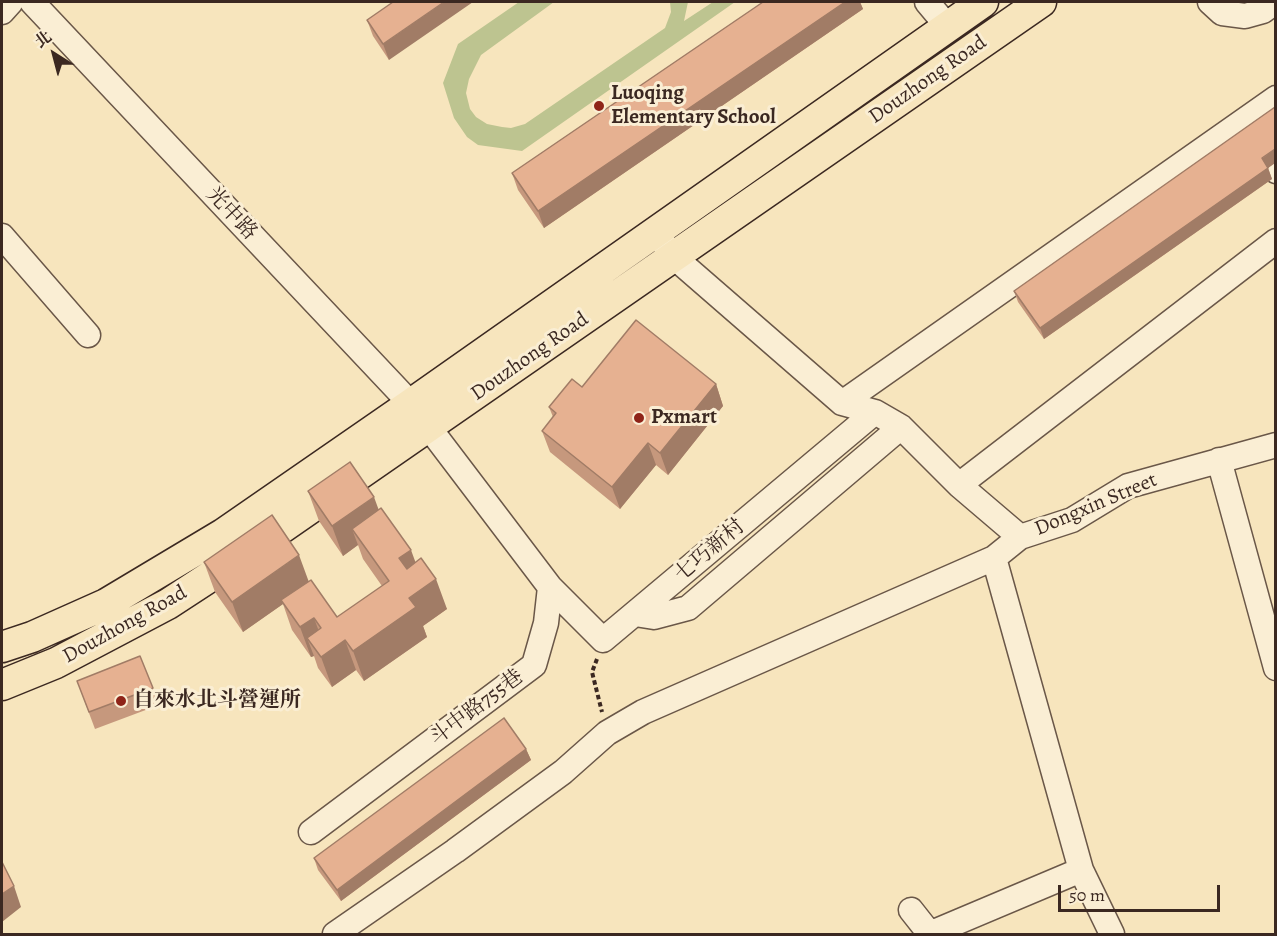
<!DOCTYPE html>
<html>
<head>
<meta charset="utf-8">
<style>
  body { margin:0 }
  #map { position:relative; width:1277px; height:936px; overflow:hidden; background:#f7e5bd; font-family:Alegreya,"Noto Serif TC",serif }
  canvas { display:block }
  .frame { position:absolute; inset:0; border:3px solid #3b2821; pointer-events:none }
  .north { position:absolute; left:24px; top:24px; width:60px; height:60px; -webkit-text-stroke:4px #faeed4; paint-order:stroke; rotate:324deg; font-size:16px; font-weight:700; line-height:24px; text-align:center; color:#3b2821 }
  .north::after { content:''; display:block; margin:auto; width:21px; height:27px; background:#3b2821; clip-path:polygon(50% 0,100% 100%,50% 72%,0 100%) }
  .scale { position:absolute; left:1058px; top:885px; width:162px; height:27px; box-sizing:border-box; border:3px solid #3b2821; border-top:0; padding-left:8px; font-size:18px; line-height:21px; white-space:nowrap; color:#3b2821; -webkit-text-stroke:4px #faeed4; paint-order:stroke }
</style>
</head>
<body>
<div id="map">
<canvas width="1277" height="936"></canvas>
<div class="frame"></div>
<div class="north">北</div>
<div class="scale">50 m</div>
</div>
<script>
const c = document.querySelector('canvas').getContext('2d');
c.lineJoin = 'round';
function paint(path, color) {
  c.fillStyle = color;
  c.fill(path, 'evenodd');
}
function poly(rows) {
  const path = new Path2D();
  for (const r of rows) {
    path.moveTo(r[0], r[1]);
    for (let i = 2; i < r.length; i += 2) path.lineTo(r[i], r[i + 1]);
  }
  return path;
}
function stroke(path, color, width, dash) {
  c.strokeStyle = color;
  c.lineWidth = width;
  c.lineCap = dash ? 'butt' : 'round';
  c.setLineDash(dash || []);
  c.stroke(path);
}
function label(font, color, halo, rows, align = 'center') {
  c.font = font + ' Alegreya,"Noto Serif TC",serif';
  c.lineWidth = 6;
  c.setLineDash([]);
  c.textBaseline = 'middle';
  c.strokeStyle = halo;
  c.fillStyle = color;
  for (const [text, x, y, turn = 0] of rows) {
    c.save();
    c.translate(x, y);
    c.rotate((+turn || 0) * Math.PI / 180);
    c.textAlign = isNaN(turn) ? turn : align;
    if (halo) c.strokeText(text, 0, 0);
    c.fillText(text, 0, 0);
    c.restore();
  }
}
paint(poly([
  [519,2,554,2,481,55,469,79,466,93,470,109,476,117,487,124,502,127,511,128,525,124,665,28,671,12,670,2,688,2,684,21,713,2,735,2,522,151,478,145,467,137,454,118,443,83,458,44]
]), '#bdc490');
const minor = poly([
  [32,2,411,404,550,587,546,623,534,665,311,832],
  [927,2,948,27],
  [1210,2,1222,13,1245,16,1263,11,1275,2],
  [2,12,11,2],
  [1253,141,1276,171],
  [2,236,88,335],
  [664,244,674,257,842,403,875,412,901,427,959,485,1020,537],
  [842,403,1276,98],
  [1219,460,1276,668],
  [959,485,1276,241],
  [994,558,1081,870,1112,934],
  [550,587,603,640,875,412],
  [635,614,654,617,688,608,901,427],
  [911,910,926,929,934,932,1081,870],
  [335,934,455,851,563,772,607,733,643,712,994,558,1020,537,1072,520,1128,486,1276,445]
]);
const major = poly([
  [2,647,32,637,106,604,223,534,411,404,983,2],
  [2,685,56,663,168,604,240,557,1041,2]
]);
stroke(minor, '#6a5748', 27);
stroke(major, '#3b2821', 33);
stroke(poly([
  [597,659,592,672,602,712]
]), '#3b2821', 4, [4.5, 3]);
stroke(minor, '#faeed4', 24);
stroke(major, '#f7e5bd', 30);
paint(poly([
  [393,2,389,60,373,36,367,20],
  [763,2,860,2,863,9,544,228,518,190,512,173],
  [1275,107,1275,165,1275,163,1268,168,1272,179,1044,339,1018,302,1014,291],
  [716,384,723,406,668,475,656,465,620,509,550,452,542,431,553,417,549,407,582,387],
  [308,491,379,510,447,609,423,626,427,637,364,681,356,670,332,687,318,668,314,656,311,657,292,630,283,604,243,632,215,592,204,562,309,581,337,617,382,586,363,559,358,545,343,556,319,521],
  [140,656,159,705,95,729,77,681],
  [526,749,531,760,341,901,318,870,314,858]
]), '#c6987d');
paint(poly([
  [444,2,473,2,389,60,383,44],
  [845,2,860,2,863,9,544,228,538,211],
  [1275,149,1275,163,1268,168,1272,179,1044,339,1040,328],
  [716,384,723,406,668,475,660,453],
  [648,443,656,465,620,509,612,487],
  [374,497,385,527,352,529,358,545,343,556,332,526],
  [411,550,422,580,410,588,399,558],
  [299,555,310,585,281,600,283,604,243,632,232,602],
  [436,579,447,609,423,626,427,637,364,681,353,651,409,598],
  [314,618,325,648,307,638,314,656,311,657,300,627],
  [345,640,356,670,332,687,321,657],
  [526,749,531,760,341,901,337,890],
  [14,886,21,907,2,922,2,894]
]), '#a17c66');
const building = poly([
  [393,2,444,2,383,44,367,20,393,2],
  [763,2,845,2,538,211,512,173,763,2],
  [1275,107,1275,149,1262,158,1268,168,1040,328,1014,291,1275,107],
  [636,320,716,384,660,453,648,443,612,487,542,431,556,413,549,407,572,379,582,387,636,320],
  [350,462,374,497,332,526,308,491,350,462],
  [381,508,411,550,399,558,407,569,421,558,436,579,409,598,416,607,353,651,345,640,321,657,307,638,321,628,314,618,300,627,281,600,311,580,337,617,389,581,352,529,381,508],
  [272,515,299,555,232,602,204,562,272,515],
  [140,656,153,688,89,712,77,681,140,656],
  [504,718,526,749,337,890,314,858,504,718],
  [2,862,14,886,2,894,2,862]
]);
paint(building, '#e6b191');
stroke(building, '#a17c66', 1.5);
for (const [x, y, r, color] of [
  [599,106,6,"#8f2418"],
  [639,418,6,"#8f2418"],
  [121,701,6,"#8f2418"]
]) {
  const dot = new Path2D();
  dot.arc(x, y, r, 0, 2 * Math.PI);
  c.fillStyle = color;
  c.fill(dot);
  stroke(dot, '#faeed4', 2);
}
label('21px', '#3b2821', '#faeed4', [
  ["Douzhong Road",928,80,-35],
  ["光中路",231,214,47],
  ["Douzhong Road",530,357,-35],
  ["Dongxin Street",1096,505,-23],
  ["七巧新村",710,551,-40],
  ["Douzhong Road",125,625,-29],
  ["斗中路755巷",477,708,-37]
]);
label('bold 21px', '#3b2821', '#faeed4', [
  ["Luoqing",611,94],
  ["Elementary School",611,118],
  ["Pxmart",651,418],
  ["自來水北斗營運所",133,701]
], 'left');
</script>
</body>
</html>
